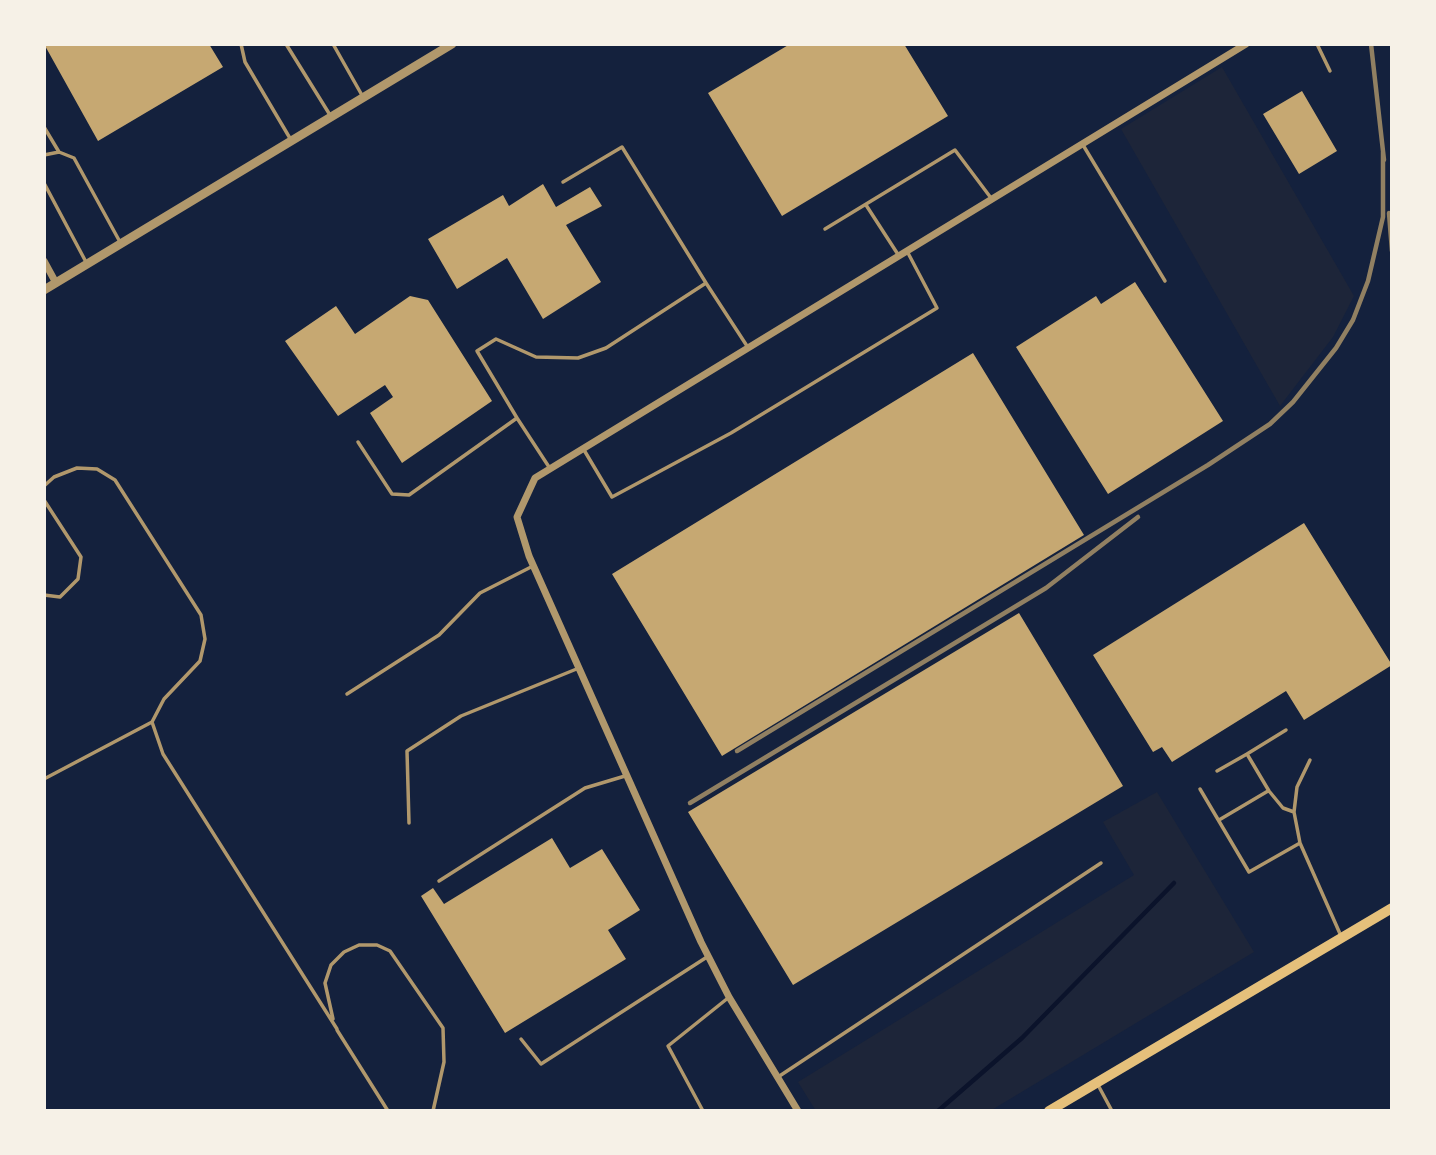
<!DOCTYPE html>
<html>
<head>
<meta charset="utf-8">
<style>
  body { margin:0 }
  #map { position:relative; width:1436px; height:1155px; overflow:hidden; background:#14213d; font-family:"Sofia Sans Condensed",sans-serif }
  canvas { display:block }
  .frame { position:absolute; inset:0; border:46px solid #f6f1e7; pointer-events:none }
</style>
</head>
<body>
<div id="map">
<canvas width="1436" height="1155"></canvas>
<div class="frame"></div>
</div>
<script>
const c = document.querySelector('canvas').getContext('2d');
c.lineJoin = 'round';
function paint(path, color) {
  c.fillStyle = color;
  c.fill(path, 'evenodd');
}
function poly(rows) {
  const path = new Path2D();
  for (const r of rows) {
    path.moveTo(r[0], r[1]);
    for (let i = 2; i < r.length; i += 2) path.lineTo(r[i], r[i + 1]);
  }
  return path;
}
function stroke(path, color, width, dash) {
  c.strokeStyle = color;
  c.lineWidth = width;
  c.lineCap = dash ? 'butt' : 'round';
  c.setLineDash(dash || []);
  c.stroke(path);
}
paint(poly([
  [1222,67,1354,296,1333,337,1280,406,1121,129],
  [1157,792,1254,952,990,1111,816,1111,798,1082,1134,875,1103,822]
]), '#1d2539');
stroke(poly([
  [938,1111,1022,1038,1174,883]
]), '#0b132b', 4.5);
paint(poly([
  [44,44,209,44,223,67,98,141],
  [790,44,904,44,948,116,782,216,708,93],
  [1302,91,1337,151,1299,174,1263,114],
  [543,184,556,207,590,187,602,206,566,225,601,282,543,319,507,258,457,289,428,239,503,195,509,206],
  [1135,282,1223,421,1108,494,1016,347,1096,296,1101,304],
  [410,296,428,300,492,401,402,463,370,413,393,397,385,385,338,416,285,341,336,306,355,334],
  [973,353,1084,535,722,756,612,574],
  [1304,523,1392,665,1304,720,1286,691,1172,762,1162,747,1153,752,1093,655],
  [1019,613,1123,786,793,985,688,812],
  [552,838,570,868,602,849,640,910,608,930,626,959,505,1033,421,896,433,888,444,904]
]), '#c6a872');
stroke(poly([
  [241,44,245,62,291,140],
  [286,44,330,115],
  [333,44,363,97],
  [1317,44,1330,71],
  [44,106,44,121],
  [44,127,59,152],
  [1083,145,1165,281],
  [44,155,59,152,74,158,120,242],
  [563,182,622,147,706,283],
  [44,183,86,262],
  [866,205,899,256],
  [825,229,955,150,991,198],
  [517,418,477,351,496,339,536,357,578,358,606,348,706,283,747,346],
  [358,442,392,494,409,495,517,418,549,467],
  [584,450,612,497,731,433,937,308,908,253],
  [44,486,54,477,77,468,97,469,115,480,201,615,205,639,200,661,164,699,152,722,163,754,337,1029],
  [44,500,81,557,78,579,60,597,44,595],
  [347,694,439,635,480,593,533,566],
  [1286,730,1247,754,1269,791,1283,808,1294,812],
  [1310,760,1297,787,1294,812,1300,843,1341,936],
  [1217,771,1247,754],
  [44,779,152,722],
  [1200,789,1249,872,1300,843],
  [1219,820,1268,791],
  [409,823,407,751,461,716,579,668],
  [439,881,585,788,625,776],
  [333,1019,325,983,331,965,344,952,359,945,377,945,390,951,443,1028,444,1062,433,1111],
  [337,1030,388,1111],
  [521,1039,541,1064,707,957],
  [778,1077,1101,863],
  [1098,1085,1112,1111],
  [703,1111,668,1046,728,998]
]), '#b1986c', 3.5);
stroke(poly([
  [44,261,56,283],
  [798,1111,729,997,701,942,529,556,517,517,535,478,1246,44]
]), '#b1986c', 7);
stroke(poly([
  [44,290,452,44]
]), '#b1986c', 9);
stroke(poly([
  [1049,1111,1392,908]
]), '#e5c07b', 10);
stroke(poly([
  [1371,44,1384,160],
  [1389,213,1392,251],
  [737,751,1208,465,1270,424,1293,402,1336,348,1353,320,1368,281,1383,217,1383,152],
  [690,803,1046,588,1138,517]
]), '#918062', 4.5);
</script>
</body>
</html>
